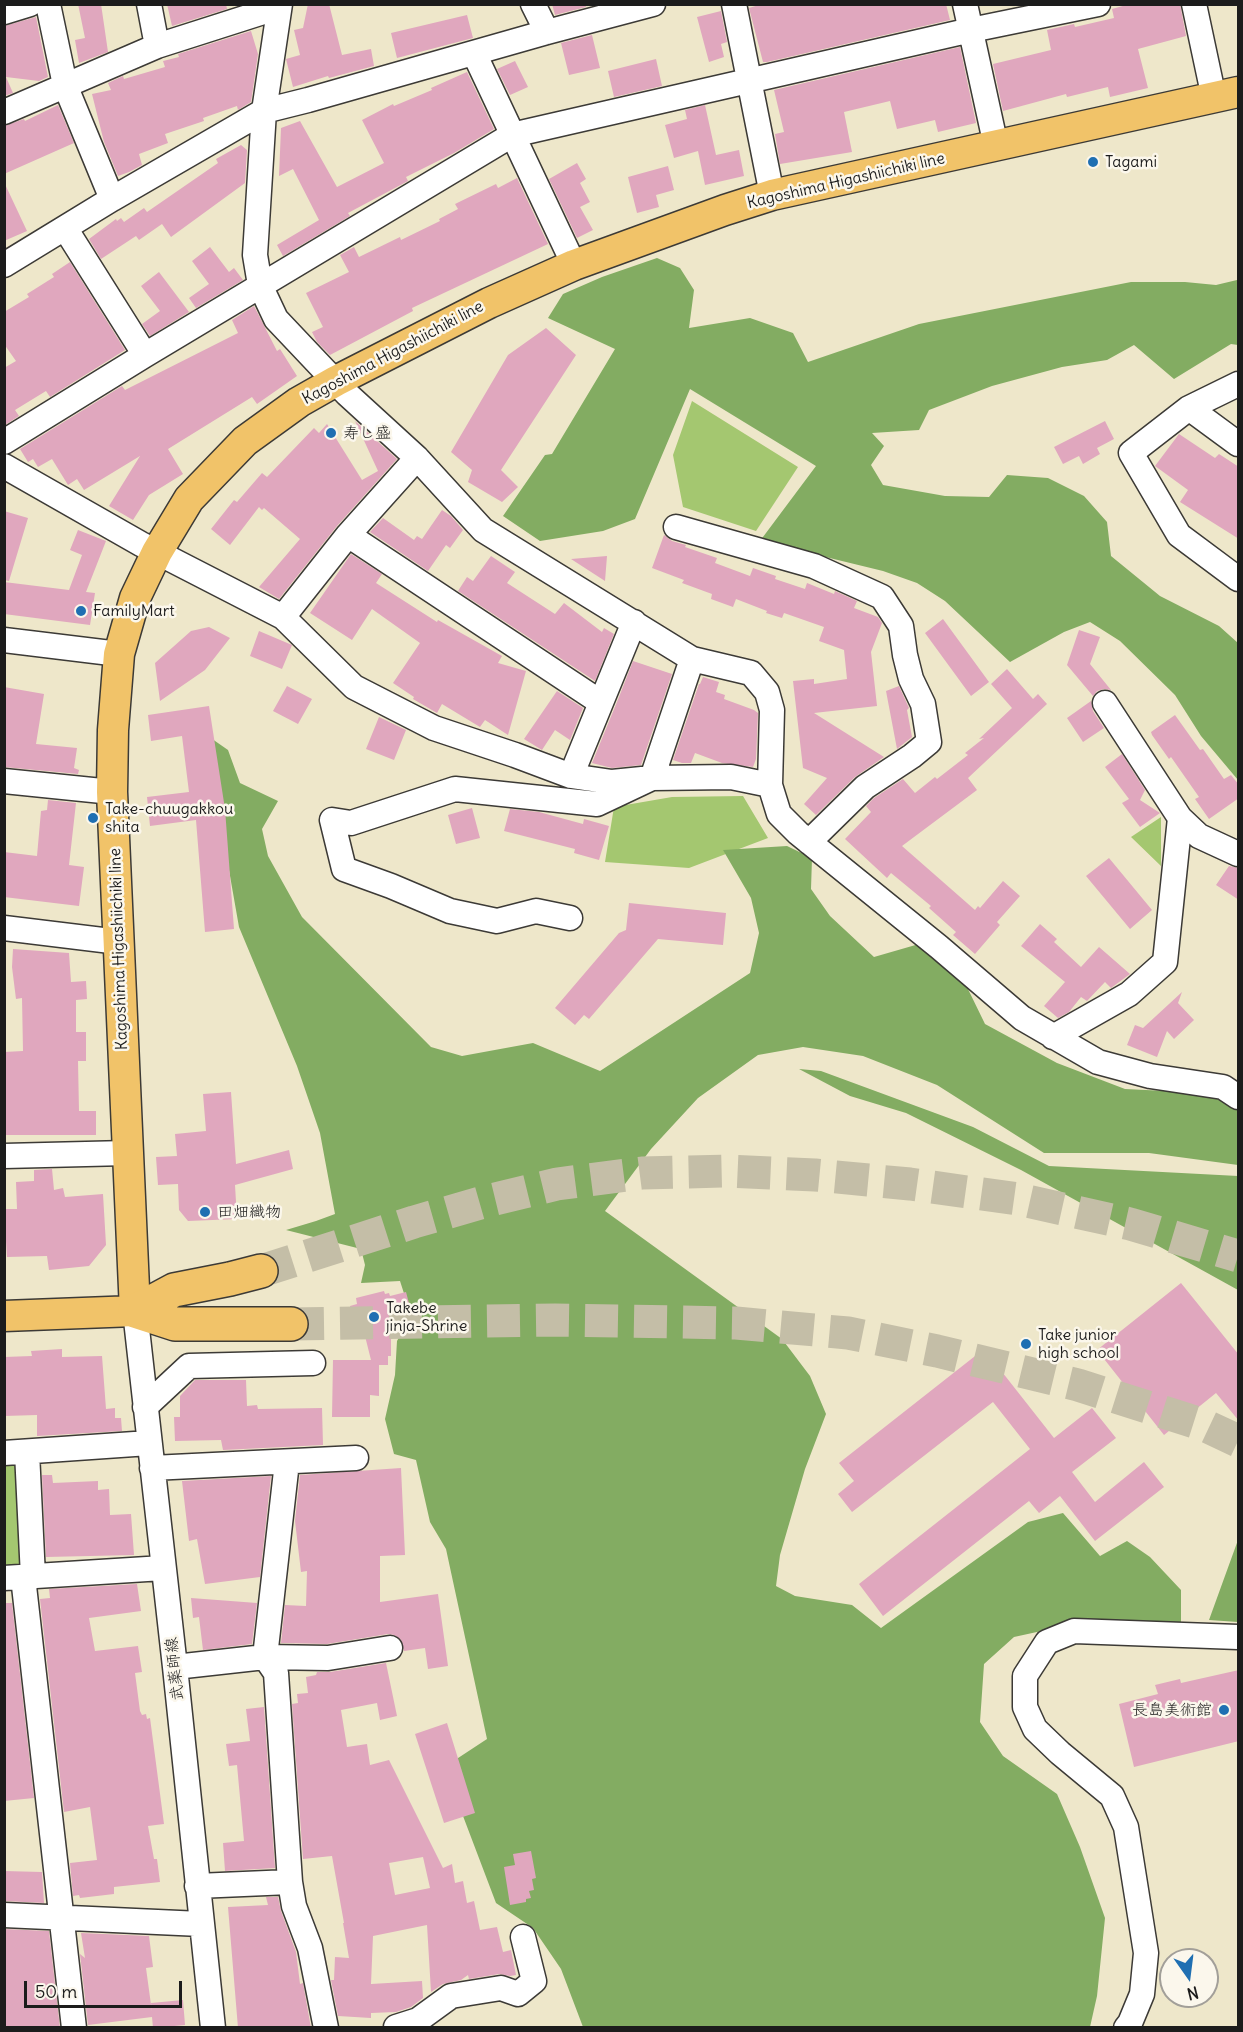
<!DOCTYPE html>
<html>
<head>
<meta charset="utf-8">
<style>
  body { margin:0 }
  #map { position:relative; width:1243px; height:2032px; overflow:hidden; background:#eee7ca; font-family:Delius,sans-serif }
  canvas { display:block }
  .frame { position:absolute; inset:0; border:6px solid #1c1c1c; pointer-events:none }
  .north { position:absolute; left:1159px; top:1948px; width:60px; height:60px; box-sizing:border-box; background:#fbf7ec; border:2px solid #a29f99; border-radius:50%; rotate:166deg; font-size:16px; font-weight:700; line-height:24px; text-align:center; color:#1c1c1c }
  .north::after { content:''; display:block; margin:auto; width:21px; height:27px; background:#1f6fb2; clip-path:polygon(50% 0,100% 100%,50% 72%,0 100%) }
  .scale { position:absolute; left:24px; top:1981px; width:158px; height:27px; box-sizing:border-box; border:3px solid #1c1c1c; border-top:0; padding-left:8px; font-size:18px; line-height:21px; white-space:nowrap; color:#1c1c1c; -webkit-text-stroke:4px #fbf7ec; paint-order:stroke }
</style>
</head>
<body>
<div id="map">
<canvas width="1243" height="2032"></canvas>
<div class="frame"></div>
<div class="north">N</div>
<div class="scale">50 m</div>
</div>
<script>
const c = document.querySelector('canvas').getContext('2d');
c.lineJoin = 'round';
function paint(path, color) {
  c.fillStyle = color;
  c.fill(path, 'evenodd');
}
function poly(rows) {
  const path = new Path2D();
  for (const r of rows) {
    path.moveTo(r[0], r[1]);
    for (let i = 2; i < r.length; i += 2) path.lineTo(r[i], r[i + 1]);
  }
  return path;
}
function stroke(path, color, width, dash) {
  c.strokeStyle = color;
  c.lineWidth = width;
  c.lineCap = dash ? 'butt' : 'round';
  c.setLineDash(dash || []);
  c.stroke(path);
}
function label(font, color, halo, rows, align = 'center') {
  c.font = font + ' Delius,"Klee One",sans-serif';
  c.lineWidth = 5;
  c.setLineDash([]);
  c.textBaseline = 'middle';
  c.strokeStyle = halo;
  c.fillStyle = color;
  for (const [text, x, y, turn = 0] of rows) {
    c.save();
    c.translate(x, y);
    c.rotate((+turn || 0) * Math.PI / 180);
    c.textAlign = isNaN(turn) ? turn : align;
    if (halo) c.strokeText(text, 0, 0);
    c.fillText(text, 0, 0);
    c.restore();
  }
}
paint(poly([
  [692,401,798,467,756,531,683,507,673,455],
  [743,796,768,838,689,868,605,862,614,807,672,797],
  [1161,817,1161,866,1131,837],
  [5,1461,19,1461,21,1565,5,1566]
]), '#a4c770');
paint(poly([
  [657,258,680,268,694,290,689,328,750,318,793,333,808,362,919,324,1131,282,1185,282,1216,285,1237,280,1238,276,1238,345,1231,344,1174,379,1134,345,1107,360,1062,367,992,386,929,410,919,430,872,433,884,446,871,465,883,485,945,496,989,497,1007,475,1048,478,1084,496,1107,522,1111,556,1160,596,1219,626,1238,643,1238,780,1201,736,1175,695,1120,641,1090,622,1064,632,1010,662,945,601,917,583,883,571,760,541,816,466,690,389,635,519,603,531,540,541,503,516,545,455,552,454,615,349,548,318,563,294,602,277],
  [205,734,228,750,240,783,278,801,262,829,268,856,302,917,431,1047,462,1056,533,1043,600,1071,750,973,759,933,751,898,723,850,787,846,812,858,811,889,830,916,874,957,919,944,966,985,985,1024,1057,1063,1125,1089,1207,1093,1238,1109,1238,1165,1149,1153,1044,1153,937,1085,863,1056,803,1047,758,1055,698,1098,651,1149,605,1211,782,1339,810,1376,826,1414,805,1469,780,1555,776,1586,795,1596,852,1605,881,1628,1028,1522,1063,1513,1100,1556,1127,1541,1150,1557,1181,1590,1181,1624,1046,1630,1014,1637,984,1664,980,1722,1003,1756,1057,1794,1080,1847,1105,1918,1097,1996,1090,2027,583,2027,561,1969,533,1928,496,1903,452,1787,452,1762,487,1739,446,1549,430,1522,416,1460,394,1454,385,1419,395,1375,397,1341,411,1315,400,1281,361,1283,365,1265,361,1249,286,1230,316,1221,335,1214,320,1133,297,1066,239,927],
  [799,1069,821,1071,973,1127,1049,1166,1238,1176,1238,1290,1021,1170,906,1113,850,1096],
  [1238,1540,1238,1622,1209,1620]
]), '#83ac62');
paint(poly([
  [78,4,101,4,108,52,79,63,75,40,85,38],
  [167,4,226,4,227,9,172,26],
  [308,4,329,4,342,55,371,49,374,66,329,78,328,76,293,87,286,59,300,55,294,30,303,28],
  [552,4,585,4,586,7,555,15],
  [762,4,946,4,950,20,767,62,763,62,749,8],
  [1130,4,1180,4,1186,36,1138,49,1148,88,1110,97,1108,87,1067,97,1066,94,1003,111,993,64,1051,50,1047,30,1074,24,1075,27,1114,18,1112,9],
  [721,11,727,42,721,44,724,57,709,62,697,17],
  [467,15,473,38,397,58,391,33],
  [36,17,48,77,39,81,6,77,13,93,4,96,4,26],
  [251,31,258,54,251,102,238,110,237,106,203,118,204,121,165,134,168,143,139,154,142,165,129,172,118,176,104,142,92,94,111,90,108,83,123,76,124,79,165,67,163,61,179,57,178,54],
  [592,35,600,68,569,75,561,43],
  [960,47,976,123,938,132,935,120,897,129,890,101,844,112,852,152,780,164,775,134,784,132,774,90],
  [656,59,662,86,614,97,608,71],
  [515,61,528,87,510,95,497,69],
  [467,72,494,129,454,153,406,177,408,181,348,213,350,216,283,256,277,245,319,220,293,169,279,176,281,128,300,121,337,187,384,163,362,120,393,104,394,106,432,90,431,88],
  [58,105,74,143,4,174,4,126,24,119,25,121],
  [705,105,716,155,739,150,744,176,705,185,698,151,674,158,665,125,687,119,685,110],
  [241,145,247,150,245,183,171,237,162,224,139,240,136,236,101,259,89,239,116,219,117,221,121,218,124,222,144,208,147,212,218,163,216,159],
  [577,163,586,179,580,183,590,202,580,207,593,230,577,238,549,179],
  [668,166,674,190,656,195,659,207,637,213,628,177],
  [517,178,548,244,412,308,413,311,330,355,317,342,312,332,323,327,306,293,349,272,340,255,354,247,359,257,400,237,401,240,440,221,439,219,458,209,455,204,496,184,498,188],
  [4,182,27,231,4,241],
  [210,247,229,272,234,268,243,280,196,308,189,298,209,284,192,261],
  [70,262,125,350,50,397,46,391,15,410,19,416,5,425,4,368,16,361,4,344,4,312,29,297,27,294,54,277,52,274],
  [159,272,189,312,150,336,142,324,160,311,141,286],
  [254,306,277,351,280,349,297,376,257,404,252,397,168,449,183,474,149,495,133,520,109,506,140,456,84,490,77,479,68,485,52,459,38,467,33,459,28,462,20,449,122,386,125,390,238,333,232,320],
  [546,328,576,355,501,470,518,487,502,502,468,482,472,470,451,452,508,355],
  [355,421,397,459,337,526,279,599,259,587,300,539,264,508,262,510,259,507,230,545,211,529,234,500,237,502,262,473,267,477,314,428,319,433,327,424,362,480,378,471],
  [1105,421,1114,439,1097,448,1100,454,1083,464,1079,456,1063,464,1054,447],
  [1179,434,1215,458,1219,454,1239,467,1239,539,1180,502,1188,490,1155,466],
  [442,510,451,516,463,530,450,548,446,545,428,571,370,532,383,518,414,540,417,536,422,539],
  [4,511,28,518,9,581,4,580],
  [78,530,106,541,86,592,95,593,90,625,4,614,4,582,69,590,82,555,70,550],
  [664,535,672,541,686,545,685,547,717,558,715,563,750,576,753,568,776,576,775,579,805,589,807,583,834,594,835,591,857,601,854,608,878,617,882,623,871,652,877,706,814,713,884,757,855,777,816,815,804,804,827,778,803,768,793,681,814,679,814,684,847,679,844,650,819,641,824,627,784,613,782,618,766,613,767,611,736,599,733,607,711,599,712,594,682,583,684,580,652,568],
  [351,554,382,574,376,583,437,622,438,620,502,656,498,663,526,671,508,735,485,720,480,727,442,704,437,713,413,699,414,697,393,683,420,643,372,609,352,640,310,613],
  [491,556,515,572,507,583,555,614,564,603,602,632,604,628,614,634,595,681,458,591,467,577,473,581],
  [607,556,605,581,571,559],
  [943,619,989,682,971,696,925,633],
  [209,627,230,638,205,670,160,701,155,663,191,631],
  [1079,630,1100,637,1090,664,1111,690,1104,689,1097,691,1093,696,1067,665],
  [259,631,292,645,282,669,250,656],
  [633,661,672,674,641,765,612,768,592,763,619,697,620,698,619,697],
  [1007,669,1033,699,1038,694,1047,704,968,778,977,790,902,846,975,910,978,906,980,908,1003,881,1020,896,997,922,1000,925,975,954,953,935,956,932,929,908,931,906,891,873,887,878,845,839,871,812,866,806,874,798,903,779,915,793,935,777,937,779,968,755,965,753,984,738,979,739,1012,708,991,684],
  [703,677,719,682,716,692,725,695,724,699,754,710,758,713,756,759,753,767,722,763,695,753,691,763,682,763,673,760,699,684,700,684],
  [287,686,312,699,298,724,273,711],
  [899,686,909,708,907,710,912,737,897,749,886,691],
  [4,687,44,694,36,744,77,748,74,768,79,770,78,774,4,767],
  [557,691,583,708,570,740,555,730,542,750,524,739],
  [1091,701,1093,711,1104,728,1083,742,1067,718],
  [209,706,225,809,234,929,205,932,196,820,150,826,147,797,189,792,182,736,151,741,148,715],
  [1175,715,1200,750,1203,749,1224,779,1231,775,1239,785,1239,798,1209,819,1195,799,1199,797,1171,757,1169,759,1152,735,1151,732],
  [379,717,406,730,394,760,366,749],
  [1122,754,1145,790,1140,800,1160,813,1140,827,1122,803,1129,799,1105,767],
  [48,800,76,803,69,865,84,867,79,906,4,897,4,852,37,856,41,811,47,810],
  [472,808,480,838,456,844,448,815],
  [510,809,539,812,583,824,584,819,609,826,599,860,574,853,575,849,504,831],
  [1109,858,1152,910,1130,929,1086,876],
  [1229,866,1239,868,1239,900,1216,885],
  [629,903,726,913,723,945,658,939,589,1019,584,1015,575,1025,555,1008,619,933,626,930],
  [1040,924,1057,939,1054,942,1081,967,1099,947,1130,974,1111,988,1105,982,1087,1001,1081,997,1069,1012,1058,1018,1044,1006,1065,982,1021,946],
  [13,949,69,953,71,982,86,981,87,999,76,1000,76,1032,86,1032,86,1061,78,1061,79,1111,96,1111,96,1135,4,1135,4,1052,23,1051,22,998,16,999,12,967],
  [1182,992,1178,1003,1194,1020,1174,1039,1167,1031,1157,1057,1127,1045,1135,1025,1143,1028],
  [231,1092,236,1164,289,1150,293,1169,235,1185,237,1219,188,1221,179,1210,178,1184,158,1185,156,1157,177,1156,175,1134,206,1131,203,1094],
  [52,1169,54,1190,63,1188,65,1197,103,1194,106,1245,89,1266,49,1270,47,1256,7,1257,4,1209,17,1209,16,1182,34,1181,34,1170],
  [1181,1283,1239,1355,1239,1421,1216,1393,1164,1435,1097,1350],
  [384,1291,385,1294,389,1293,390,1296,406,1292,411,1311,395,1316,395,1319,391,1320,393,1323,388,1324,391,1334,391,1356,388,1356,388,1365,379,1365,379,1396,370,1395,370,1417,332,1417,333,1360,371,1360,362,1324,355,1326,350,1306,357,1304,356,1298],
  [62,1349,62,1357,102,1356,106,1409,115,1408,115,1418,121,1418,122,1431,37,1436,37,1415,4,1416,4,1357,32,1356,31,1351],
  [984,1349,1054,1438,1092,1408,1116,1438,1072,1472,1095,1502,1144,1462,1164,1487,1095,1541,1060,1496,1039,1513,1029,1501,883,1616,859,1584,1030,1449,993,1402,852,1512,838,1494,854,1481,839,1463],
  [195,1380,246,1380,247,1406,257,1405,258,1409,322,1408,323,1445,223,1450,221,1440,175,1441,174,1417,180,1417,180,1396],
  [401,1468,405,1555,380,1556,380,1602,438,1594,448,1666,428,1669,425,1648,404,1651,401,1640,394,1635,388,1634,327,1644,281,1643,285,1605,306,1606,307,1571,301,1572,295,1521,300,1475],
  [42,1475,52,1475,53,1483,98,1481,98,1490,109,1489,110,1515,131,1514,134,1555,46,1557],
  [271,1476,260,1577,205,1584,197,1539,189,1541,182,1481],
  [137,1584,141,1611,89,1618,95,1651,138,1646,142,1672,135,1673,140,1711,142,1715,146,1714,147,1719,150,1718,164,1824,148,1826,154,1859,157,1859,160,1882,114,1887,114,1894,80,1898,79,1895,73,1896,70,1863,97,1860,90,1807,64,1812,40,1599,50,1598,49,1589],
  [191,1598,257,1603,252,1644,203,1650,199,1617,193,1618],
  [4,1603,12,1603,34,1798,4,1801],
  [386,1663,397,1716,380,1720,377,1703,341,1710,347,1747,367,1744,370,1765,389,1760,443,1868,452,1864,455,1883,463,1881,467,1903,474,1901,480,1930,497,1927,503,1952,511,1950,516,1975,510,1976,499,1974,469,1979,468,1975,461,1980,443,1984,431,1992,427,1925,373,1936,371,1984,422,1981,423,1998,411,2007,396,2012,371,2013,371,2018,338,2016,331,1980,334,1980,335,1957,349,1958,343,1923,344,1923,332,1856,303,1859,292,1704,298,1703,297,1694,308,1693,306,1677,316,1675,317,1672,330,1672],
  [423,1857,430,1888,395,1895,389,1863],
  [1239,1670,1239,1741,1134,1767,1119,1704,1158,1694,1155,1685,1180,1679,1181,1683],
  [264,1707,275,1868,225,1871,223,1843,244,1841,237,1765,229,1766,226,1744,250,1741,246,1709],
  [447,1723,475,1813,444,1823,415,1734],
  [531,1851,536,1878,532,1879,534,1890,529,1891,531,1898,526,1899,526,1902,510,1905,504,1867,515,1865,513,1854],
  [4,1871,42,1872,44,1903,4,1901],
  [266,1897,278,1897,281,1911,296,1952,300,1984,303,1983,311,2028,238,2028,228,1907,268,1905],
  [4,1929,49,1931,60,2028,4,2028],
  [81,1933,149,1936,153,1967,146,1968,152,2012,151,2003,183,2000,185,2025,153,2028,152,2017,88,2025,80,1954,85,1958]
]), '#e0a7be');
stroke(poly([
  [261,1271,414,1222,491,1200,557,1184,642,1173,727,1171,815,1175,910,1184,1018,1199,1130,1224,1238,1256],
  [291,1324,555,1320,736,1323,848,1333,937,1351,1078,1385,1204,1425,1238,1441]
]), '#c4bea7', 33, [33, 16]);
const minor = poly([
  [48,4,65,85,112,199],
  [149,4,157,46],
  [280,4,264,111,255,255,260,285,276,319,347,394,417,458,483,530,692,659,751,673,767,692,772,710,770,785,779,814,798,833,939,947,1022,1018,1098,1062,1150,1076,1223,1087,1238,1097],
  [533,4,547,32],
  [734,4,772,195],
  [965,4,996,146],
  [1194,4,1214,98],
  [4,12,30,4],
  [474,53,574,265],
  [4,112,157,46,279,7],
  [65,228,145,355],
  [4,265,112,199,264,111,308,100,547,32,653,4],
  [1238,384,1189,408,1131,453,1179,535,1238,579],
  [1189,408,1238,444],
  [4,442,145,355,512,135,971,30,1098,4],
  [4,466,141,544,283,617,354,687,434,728,515,755,571,776,612,782,652,778,731,777,770,785],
  [676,527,814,566,882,597,901,626,905,655,911,679,923,704,929,742,912,756,865,787,809,842],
  [348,535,600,702],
  [283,617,348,535,417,458],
  [4,640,119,654],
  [571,776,634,622],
  [4,781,112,792],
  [1180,818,1199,836,1238,854],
  [570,918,536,911,497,921,450,911,391,886,344,869,332,820,351,823,455,789,597,804,652,778,692,659],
  [4,928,119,942],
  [1053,1037,1129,994,1165,962,1180,818,1105,703],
  [4,1156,127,1153],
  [135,1311,175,1667,213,2028],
  [145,1407,189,1366,313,1363],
  [27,1452,33,1577],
  [4,1453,149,1443],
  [287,1462,265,1657,328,1658,390,1648],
  [152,1468,356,1458],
  [23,1577,74,2028],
  [4,1578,163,1568],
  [175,1667,265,1657,276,1673,290,1882],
  [197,1886,290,1882,294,1906,310,1948,326,2028],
  [4,1915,201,1924],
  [396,2027,418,2020,451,1996,501,1988,518,1994,534,1981,523,1937],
  [1126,2028,1130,2023,1142,1994,1146,1953,1126,1827,1112,1796,1060,1753,1035,1729,1025,1707,1025,1676,1047,1642,1074,1631,1238,1637]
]);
const major = poly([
  [4,1316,135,1311,112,792,113,730,119,654,135,598,157,552,189,499,245,441,299,402,336,381,489,303,574,265,725,210,772,195,1238,92]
]);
const highway = poly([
  [135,1311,175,1324,291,1324],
  [135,1311,174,1290,230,1279,261,1271]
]);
stroke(minor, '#3c3a36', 27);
stroke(major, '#3c3a36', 33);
stroke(highway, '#3c3a36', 36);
stroke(minor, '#fff', 24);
stroke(major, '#f1c369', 30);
stroke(highway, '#f1c369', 33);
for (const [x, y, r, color] of [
  [1093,162,6,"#1f6fb2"],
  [331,433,6,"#1f6fb2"],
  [81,611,6,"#1f6fb2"],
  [93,818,6,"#1f6fb2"],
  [205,1212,6,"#1f6fb2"],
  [374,1317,6,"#1f6fb2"],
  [1026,1344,6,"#1f6fb2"],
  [1224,1710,6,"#1f6fb2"]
]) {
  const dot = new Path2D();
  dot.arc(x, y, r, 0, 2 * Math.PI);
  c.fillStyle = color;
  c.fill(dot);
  stroke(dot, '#fbf7ec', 2);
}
label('16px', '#1c1c1c', '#fbf7ec', [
  ["Tagami",1105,162],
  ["寿し盛",343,433],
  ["FamilyMart",93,611],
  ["Take-chuugakkou",105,809],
  ["shita",105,827],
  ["田畑織物",217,1212],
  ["Takebe",386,1308],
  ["jinja-Shrine",386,1326],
  ["Take junior",1038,1335],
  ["high school",1038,1353],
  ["長島美術館",1212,1710,"right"]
], 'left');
label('16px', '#1c1c1c', '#fbf7ec', [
  ["Kagoshima Higashiichiki line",846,181,-13],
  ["Kagoshima Higashiichiki line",393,353,-28],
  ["Kagoshima Higashiichiki line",119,949,-92],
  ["武薬師線",175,1669,-96]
]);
</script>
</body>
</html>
